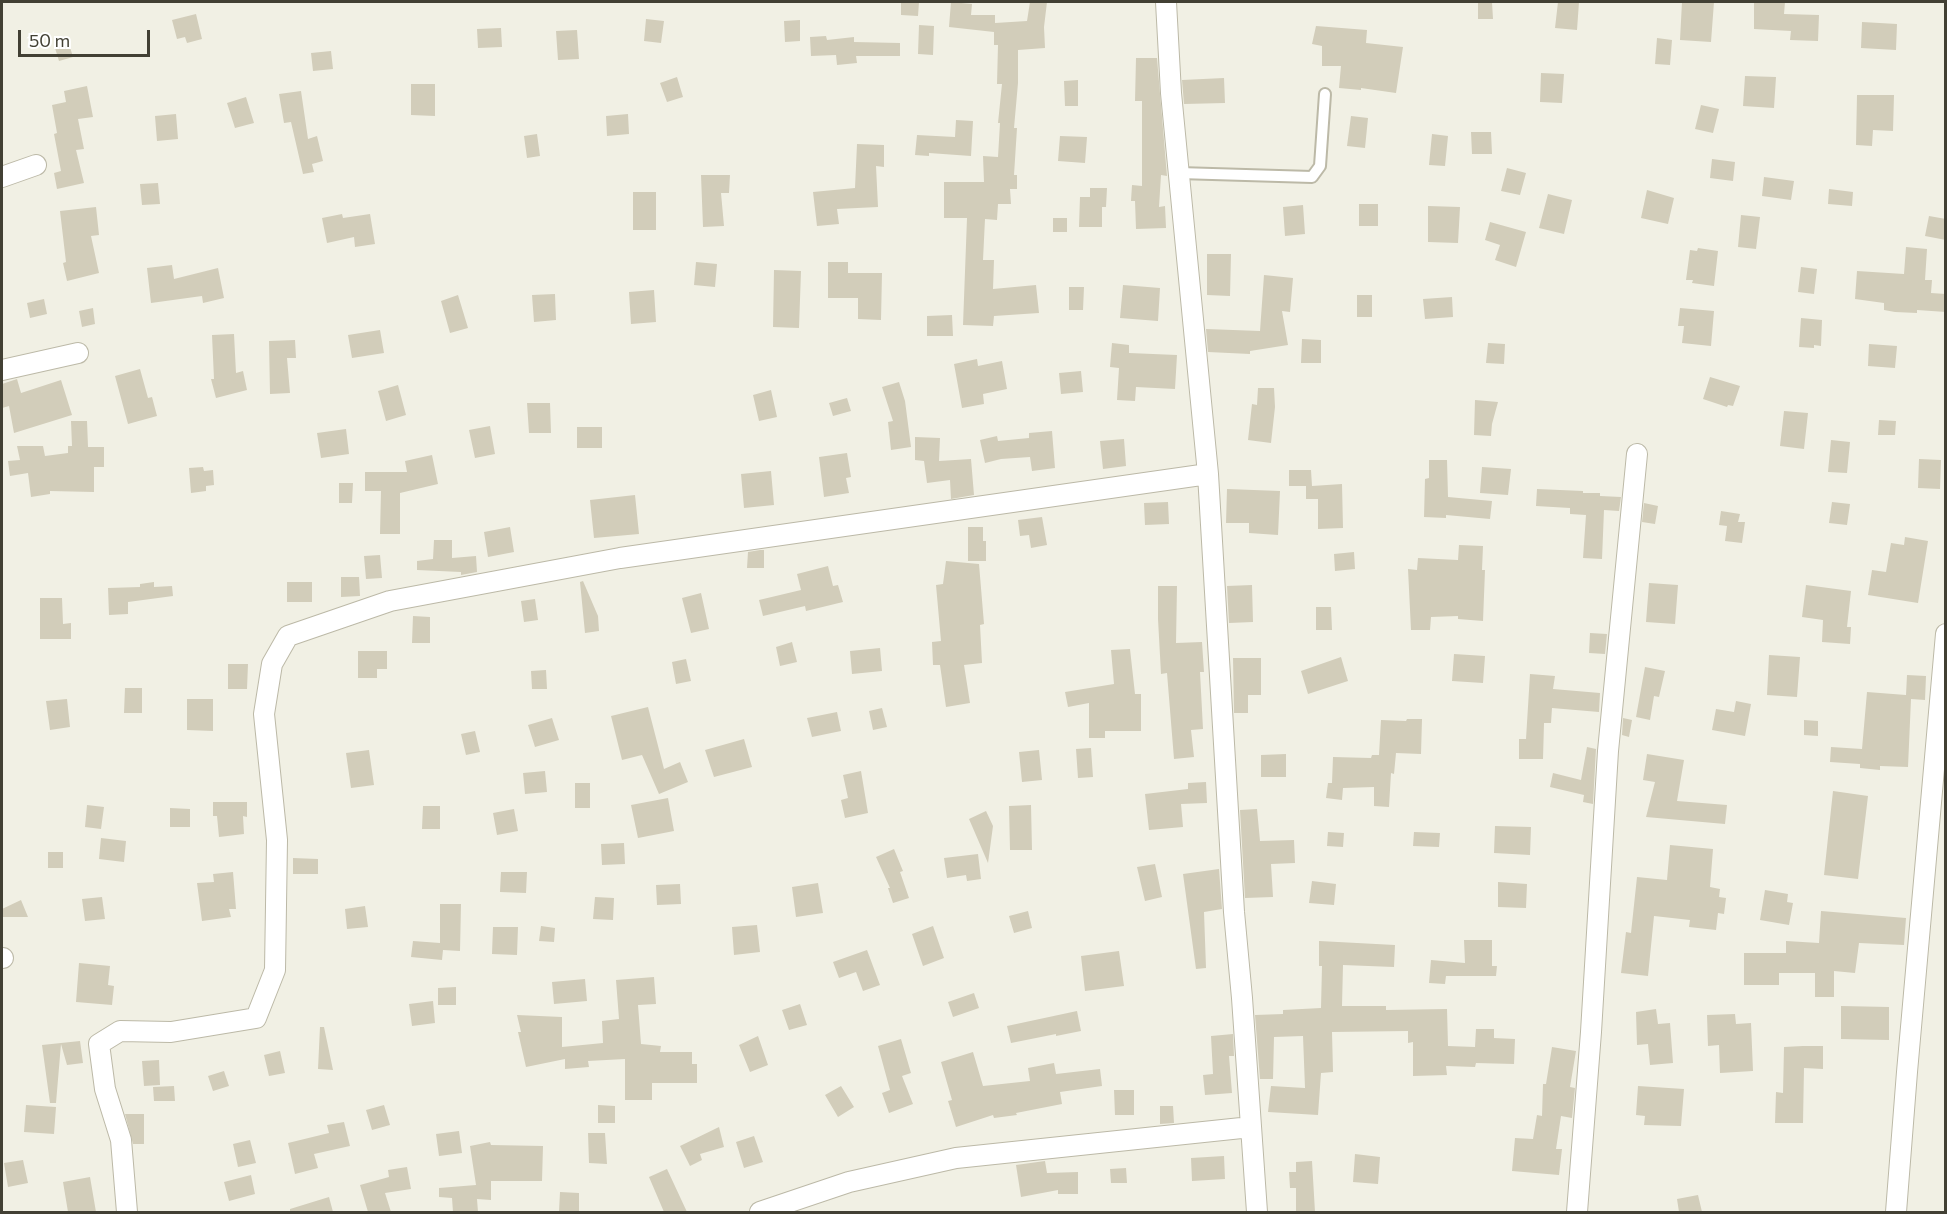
<!DOCTYPE html>
<html>
<head>
<meta charset="utf-8">
<style>
  body { margin:0 }
  #map { position:relative; width:1947px; height:1214px; overflow:hidden; background:#f1f0e4; font-family:Commissioner,sans-serif }
  canvas { display:block }
  .frame { position:absolute; inset:0; border:3px solid #424034; pointer-events:none }
  .scale { position:absolute; left:18px; top:30px; width:132px; height:27px; box-sizing:border-box; border:3px solid #424034; border-top:0; padding-left:8px; font-size:18px; line-height:21px; white-space:nowrap; color:#424034; -webkit-text-stroke:4px #fff; paint-order:stroke }
</style>
</head>
<body>
<div id="map">
<canvas width="1947" height="1214"></canvas>
<div class="frame"></div>
<div class="scale">50 m</div>
</div>
<script>
const c = document.querySelector('canvas').getContext('2d');
c.lineJoin = 'round';
function paint(path, color) {
  c.fillStyle = color;
  c.fill(path, 'evenodd');
}
function poly(rows) {
  const path = new Path2D();
  for (const r of rows) {
    path.moveTo(r[0], r[1]);
    for (let i = 2; i < r.length; i += 2) path.lineTo(r[i], r[i + 1]);
  }
  return path;
}
function stroke(path, color, width, dash) {
  c.strokeStyle = color;
  c.lineWidth = width;
  c.lineCap = dash ? 'butt' : 'round';
  c.setLineDash(dash || []);
  c.stroke(path);
}
paint(poly([
  [901,2,919,2,918,16,901,15],
  [951,2,972,4,971,15,995,15,995,23,1027,21,1030,2,1047,2,1044,27,1045,48,1018,50,1018,83,1014,128,1017,128,1014,175,1017,175,1017,189,1010,189,1011,204,998,204,997,220,985,219,983,260,994,260,993,289,1036,285,1039,313,994,316,993,326,963,325,967,218,944,218,944,182,984,182,983,156,998,157,1000,123,998,123,1002,84,997,84,998,45,994,45,994,32,949,27],
  [1478,2,1492,2,1493,19,1478,19],
  [1558,2,1579,2,1577,30,1555,28],
  [1682,2,1714,2,1711,42,1680,40],
  [1754,2,1785,2,1784,14,1819,15,1818,41,1790,40,1791,31,1754,29],
  [196,14,202,39,187,43,185,37,177,39,172,20],
  [646,19,664,21,661,43,644,41],
  [800,20,800,41,785,42,784,21],
  [1862,22,1897,24,1896,50,1861,48],
  [919,25,934,26,933,55,918,54],
  [1316,26,1367,30,1366,43,1403,47,1396,93,1361,88,1361,90,1339,88,1341,66,1322,66,1322,46,1312,44],
  [501,28,502,47,478,48,477,29],
  [577,30,579,59,558,60,556,31],
  [826,36,827,40,854,37,854,42,900,43,900,56,856,56,857,63,837,65,836,55,811,56,810,37],
  [1657,38,1672,40,1670,65,1655,64],
  [69,44,73,57,59,61,55,48],
  [331,51,333,69,313,71,311,53],
  [1136,58,1157,58,1167,176,1161,175,1159,207,1165,206,1166,228,1136,229,1135,201,1131,201,1132,185,1142,186,1142,101,1135,101],
  [1541,73,1564,74,1562,103,1540,102],
  [1745,76,1776,77,1774,108,1743,106],
  [677,77,683,97,667,102,660,83],
  [1224,78,1225,103,1184,104,1182,80],
  [1078,80,1078,106,1065,106,1064,81],
  [411,84,435,84,435,116,411,115],
  [87,86,93,117,78,119,84,149,76,150,84,183,57,189,54,173,61,171,54,134,57,133,52,105,66,102,64,91],
  [301,91,308,139,317,136,323,161,312,164,314,172,303,174,291,122,284,123,279,94],
  [1857,95,1894,95,1893,131,1873,130,1872,146,1856,145],
  [246,97,254,123,235,128,227,103],
  [1701,105,1719,109,1713,133,1695,129],
  [176,114,178,139,157,141,155,116],
  [628,114,629,134,607,136,606,116],
  [1351,116,1368,118,1365,148,1347,146],
  [956,120,973,121,971,156,929,153,929,156,915,155,917,135,955,137],
  [1471,132,1491,132,1492,154,1472,154],
  [537,134,540,156,527,158,524,136],
  [1432,134,1448,136,1445,166,1429,165],
  [1060,136,1087,137,1085,163,1058,161],
  [857,144,884,145,884,167,876,166,878,207,837,209,839,224,817,226,813,192,855,188],
  [1712,159,1735,162,1733,181,1710,178],
  [1507,168,1526,173,1520,195,1501,191],
  [701,175,730,175,729,193,721,193,724,226,703,227],
  [1764,177,1794,181,1791,200,1762,196],
  [158,183,160,204,142,205,140,184],
  [1090,188,1107,188,1106,207,1102,207,1102,227,1079,227,1080,197,1090,197],
  [1829,189,1853,192,1852,206,1828,204],
  [1647,190,1674,198,1668,224,1641,218],
  [633,192,656,192,656,230,633,230],
  [1548,194,1572,200,1564,234,1539,228],
  [1359,204,1378,204,1378,226,1359,226],
  [1303,205,1305,234,1285,236,1283,207],
  [1428,206,1460,207,1458,243,1428,242],
  [96,207,99,235,91,236,99,273,67,281,63,263,66,262,60,211],
  [342,214,343,218,370,214,375,244,355,247,354,237,327,243,322,218],
  [1741,215,1760,217,1756,249,1738,247],
  [1929,216,1946,219,1946,240,1925,236],
  [1053,218,1067,218,1067,232,1053,232],
  [1490,222,1526,232,1516,267,1495,260,1500,245,1485,240],
  [1906,247,1927,249,1925,280,1932,280,1931,293,1946,294,1946,312,1917,310,1917,313,1895,312,1884,310,1884,303,1855,299,1857,271,1904,274],
  [1698,248,1718,251,1714,286,1692,283,1693,280,1686,280,1690,250,1697,251],
  [1207,254,1231,254,1230,296,1207,295],
  [696,262,717,264,715,287,694,285],
  [828,262,848,262,848,273,882,273,881,320,858,319,858,298,828,298],
  [172,265,174,279,218,268,224,298,203,303,202,296,151,303,147,268],
  [1801,267,1817,269,1814,294,1798,292],
  [774,270,801,271,799,328,773,327],
  [1264,275,1293,278,1290,312,1282,311,1288,345,1250,351,1250,354,1208,352,1206,329,1260,331],
  [1123,285,1160,288,1158,321,1120,318],
  [1069,287,1084,287,1083,310,1069,310],
  [654,290,656,322,631,324,629,292],
  [555,294,556,320,534,322,532,295],
  [458,295,468,328,450,333,441,301],
  [1357,295,1372,295,1372,317,1357,317],
  [1452,297,1453,317,1425,319,1423,299],
  [44,299,47,314,30,318,27,303],
  [93,308,95,324,82,327,79,311],
  [1680,308,1714,311,1711,346,1682,343,1684,326,1678,326],
  [952,315,953,336,927,336,927,316],
  [1801,318,1822,320,1821,346,1814,345,1814,348,1799,347],
  [380,330,384,353,352,358,348,335],
  [234,334,236,373,243,371,247,390,216,398,211,379,214,379,212,335],
  [1302,339,1321,340,1321,363,1301,363],
  [295,340,296,358,287,358,290,393,270,394,269,341],
  [1112,343,1129,345,1129,353,1177,355,1175,389,1136,387,1135,401,1117,400,1119,368,1110,367],
  [1488,343,1505,344,1504,364,1486,363],
  [1869,344,1897,346,1895,368,1868,366],
  [977,359,978,366,1002,361,1007,389,983,394,984,404,962,408,954,364],
  [140,369,148,398,152,397,157,416,128,424,115,376],
  [1081,371,1083,392,1061,394,1059,373],
  [1710,377,1740,386,1733,406,1728,405,1727,407,1703,399],
  [17,379,21,393,61,380,72,415,14,433,9,406,2,408,2,384],
  [899,382,905,401,911,447,891,450,888,422,893,421,882,387],
  [398,385,406,415,386,421,378,391],
  [1258,388,1274,388,1275,407,1271,443,1248,440,1252,404,1257,405],
  [771,390,777,417,759,421,753,395],
  [847,398,851,411,833,416,829,403],
  [1475,400,1498,402,1492,424,1491,436,1474,435],
  [527,403,550,403,551,433,529,433],
  [1784,411,1808,413,1804,449,1780,446],
  [1879,420,1896,421,1895,435,1878,435],
  [71,421,87,421,88,447,104,447,104,467,94,467,94,492,50,491,50,494,31,497,28,473,10,476,8,461,20,460,17,446,43,446,45,456,68,453,68,446,72,446],
  [490,426,495,454,475,458,469,430],
  [577,427,602,427,602,448,577,448],
  [346,429,349,454,321,458,317,433],
  [1052,431,1055,468,1032,471,1030,457,1001,459,985,463,980,440,997,436,998,441,1029,438,1029,433],
  [915,437,940,438,939,461,971,459,974,495,951,499,950,480,927,483,924,461,915,460],
  [1124,439,1126,466,1103,469,1100,441],
  [1831,440,1850,442,1847,473,1828,472],
  [847,453,851,477,846,478,849,493,824,497,819,457],
  [432,455,438,484,400,493,400,534,380,534,381,491,365,491,365,472,407,472,405,461],
  [1919,459,1941,460,1940,489,1918,488],
  [1429,460,1447,460,1448,497,1492,501,1490,519,1446,515,1446,518,1424,517,1425,479,1429,478],
  [203,467,204,471,213,470,214,485,206,486,206,491,191,493,189,468],
  [1482,467,1511,469,1508,495,1480,493],
  [1289,470,1311,470,1312,486,1342,484,1343,528,1318,529,1318,499,1306,499,1306,486,1289,486],
  [771,471,774,505,744,508,741,474],
  [339,483,353,483,352,503,339,503],
  [1227,489,1280,491,1278,535,1249,533,1249,523,1226,523],
  [1537,489,1583,491,1583,493,1600,493,1600,496,1621,497,1619,511,1604,510,1602,559,1583,558,1586,515,1570,514,1570,508,1536,506],
  [635,495,639,534,594,538,590,500],
  [1168,502,1169,524,1145,525,1144,503],
  [1832,502,1850,504,1847,525,1829,523],
  [1644,503,1658,506,1655,524,1642,522],
  [1721,511,1740,514,1738,522,1745,522,1742,543,1725,541,1727,526,1719,525],
  [1042,517,1047,545,1031,548,1029,535,1020,536,1018,520],
  [510,527,514,552,488,557,484,532],
  [968,527,983,527,983,541,986,541,986,561,968,561],
  [1905,537,1928,541,1918,603,1868,595,1872,570,1886,572,1891,543,1904,545],
  [434,540,452,540,452,558,476,556,477,572,461,575,461,572,417,570,417,561,433,559],
  [1459,545,1483,546,1482,570,1485,570,1483,621,1458,619,1458,616,1431,617,1430,630,1411,630,1408,569,1417,570,1418,558,1458,560],
  [760,550,764,550,764,568,747,568,748,552],
  [1354,552,1355,569,1335,571,1334,554],
  [380,555,382,578,366,579,364,556],
  [946,561,979,564,984,624,980,625,982,663,964,665,970,703,946,707,940,665,933,665,932,642,941,641,936,585,943,584],
  [828,566,833,586,838,585,843,602,806,611,805,606,763,616,759,600,801,590,797,574],
  [341,577,359,577,360,596,341,597],
  [583,581,598,616,599,631,585,633,580,582],
  [154,582,154,587,172,586,173,596,128,602,128,614,109,615,108,588,140,587,140,584],
  [287,582,312,582,312,602,287,602],
  [1649,583,1678,585,1675,624,1646,622],
  [1252,585,1253,622,1229,623,1227,586],
  [1806,585,1851,591,1847,627,1851,627,1850,644,1822,642,1823,620,1802,617],
  [1158,586,1177,586,1176,643,1202,642,1204,672,1200,672,1203,729,1191,730,1194,757,1174,759,1167,673,1161,674,1158,619],
  [701,593,709,629,691,633,682,598],
  [40,598,62,598,63,624,71,623,71,639,40,639],
  [535,599,538,620,524,622,521,601],
  [1316,607,1331,607,1332,630,1316,630],
  [413,616,430,617,430,643,412,643],
  [1590,633,1607,634,1605,654,1589,653],
  [792,642,797,662,780,666,776,647],
  [880,648,882,671,852,674,850,651],
  [1130,649,1135,694,1141,694,1141,731,1105,731,1105,738,1089,738,1089,703,1068,707,1065,692,1114,684,1111,650],
  [358,651,387,651,387,669,377,669,377,678,358,678],
  [1454,654,1485,656,1483,683,1452,681],
  [1769,655,1800,657,1797,697,1767,695],
  [1341,657,1348,681,1308,694,1301,671],
  [1233,658,1261,658,1261,695,1248,695,1248,713,1234,713],
  [686,659,691,681,676,684,672,662],
  [228,664,248,664,247,689,228,689],
  [1645,667,1665,671,1659,697,1654,696,1650,720,1636,717],
  [546,670,547,689,532,689,531,671],
  [1530,674,1555,676,1553,689,1600,693,1599,712,1552,708,1551,723,1544,723,1543,759,1519,759,1519,739,1526,739],
  [1907,675,1926,676,1925,700,1911,699,1908,767,1880,766,1880,770,1860,768,1860,764,1830,762,1831,747,1862,749,1867,692,1906,695],
  [125,688,142,688,142,713,124,713],
  [67,699,70,727,50,730,46,701],
  [187,699,213,699,213,731,187,730],
  [1736,701,1751,704,1745,736,1712,730,1716,709,1734,712],
  [648,707,664,769,680,762,688,782,659,794,642,755,622,760,611,716],
  [882,708,887,727,873,730,869,711],
  [837,712,841,731,812,737,807,718],
  [552,718,559,740,535,747,528,725],
  [1623,718,1632,720,1629,737,1622,735],
  [1407,719,1422,719,1421,754,1396,753,1394,774,1391,773,1389,807,1374,806,1374,787,1343,788,1342,800,1326,798,1328,783,1332,783,1333,757,1371,758,1372,755,1379,755,1381,720,1406,721],
  [1804,720,1818,721,1818,736,1804,735],
  [475,731,480,752,466,755,461,734],
  [744,739,752,767,714,777,705,750],
  [1587,747,1596,749,1593,804,1583,802,1584,795,1550,787,1553,773,1581,780],
  [1091,748,1093,777,1078,778,1076,749],
  [369,750,374,785,351,788,346,753],
  [1039,750,1042,780,1022,782,1019,752],
  [1286,754,1286,777,1261,777,1261,755],
  [1647,754,1684,760,1677,801,1727,805,1725,824,1646,817,1655,782,1643,780],
  [545,771,547,792,525,794,523,773],
  [861,771,868,813,845,818,841,800,848,798,843,775],
  [1206,782,1207,803,1181,804,1183,827,1149,830,1145,794,1188,789,1188,783],
  [575,783,590,783,590,808,575,808],
  [1833,791,1868,796,1858,879,1824,875],
  [668,798,674,831,638,838,631,805],
  [213,802,247,802,247,817,243,816,244,834,219,837,217,816,213,816],
  [87,805,104,807,101,829,85,827],
  [1031,805,1032,850,1010,850,1009,806],
  [423,806,440,806,440,829,422,829],
  [170,808,190,809,190,827,170,827],
  [514,809,518,831,497,835,493,813],
  [1257,809,1260,841,1294,840,1295,863,1271,864,1273,897,1245,898,1240,810],
  [986,811,993,826,988,863,969,819],
  [1495,826,1531,827,1530,855,1494,853],
  [1328,832,1344,833,1343,847,1327,846],
  [1414,832,1440,833,1439,847,1413,846],
  [101,838,126,841,124,862,99,859],
  [624,843,625,864,602,865,601,844],
  [1670,845,1713,849,1710,887,1720,889,1719,897,1726,898,1724,914,1718,913,1716,930,1689,927,1690,920,1654,916,1648,976,1621,973,1626,932,1631,933,1637,877,1667,880],
  [894,849,903,871,900,872,909,898,893,903,888,888,890,888,876,857],
  [48,852,63,852,63,868,48,868],
  [978,854,981,879,967,881,966,875,947,878,944,858],
  [293,858,318,859,318,874,293,874],
  [1155,864,1162,897,1145,901,1137,867],
  [1219,869,1222,909,1204,912,1206,968,1196,969,1183,874],
  [233,872,236,909,229,909,231,917,202,921,197,883,214,882,213,874],
  [501,872,527,872,526,893,500,892],
  [1312,881,1336,884,1334,905,1309,903],
  [1498,882,1527,884,1526,908,1498,907],
  [818,883,823,913,796,917,792,887],
  [680,884,681,904,657,905,656,885],
  [1765,890,1788,894,1787,902,1793,903,1789,925,1760,920],
  [102,897,105,919,85,921,82,899],
  [595,897,614,898,613,920,593,919],
  [21,900,28,917,2,917,2,909],
  [440,904,461,904,460,951,443,950,442,960,411,957,413,941,440,943],
  [365,906,368,927,347,929,345,909],
  [1028,911,1032,928,1014,933,1009,916],
  [1821,911,1906,918,1904,945,1859,943,1855,973,1834,971,1834,997,1815,997,1815,973,1779,973,1779,985,1744,985,1744,953,1786,953,1786,941,1819,943],
  [757,925,760,952,734,955,732,927],
  [541,926,555,928,554,942,539,941],
  [933,926,944,958,923,966,912,934],
  [493,927,518,927,517,955,492,954],
  [1464,940,1492,940,1492,966,1497,966,1496,976,1446,976,1445,984,1429,983,1431,960,1465,963],
  [1319,941,1395,945,1394,967,1343,965,1342,1006,1386,1006,1386,1010,1447,1009,1448,1046,1475,1047,1476,1029,1494,1029,1494,1038,1515,1039,1514,1064,1476,1063,1475,1067,1446,1066,1447,1075,1413,1076,1413,1042,1408,1043,1408,1031,1332,1032,1333,1072,1321,1073,1318,1115,1268,1112,1271,1086,1305,1088,1303,1036,1274,1037,1273,1079,1260,1079,1255,1015,1283,1014,1283,1010,1321,1008,1322,966,1319,966],
  [867,950,880,985,863,991,856,972,839,978,833,962],
  [1119,951,1124,986,1085,991,1081,956],
  [79,963,110,966,108,985,114,986,112,1005,76,1002],
  [654,977,656,1004,638,1005,641,1044,661,1046,660,1052,692,1052,692,1064,697,1064,697,1083,652,1083,652,1100,625,1100,625,1059,588,1061,589,1067,565,1069,565,1059,526,1067,518,1032,521,1032,517,1015,562,1017,562,1047,603,1043,602,1021,619,1019,616,980],
  [585,979,587,1001,554,1004,552,982],
  [456,987,456,1005,438,1005,438,988],
  [974,993,979,1008,953,1017,948,1002],
  [433,1001,435,1023,412,1026,409,1004],
  [800,1004,807,1025,789,1030,782,1010],
  [1841,1006,1889,1007,1889,1040,1841,1039],
  [1656,1009,1658,1024,1670,1023,1673,1063,1650,1065,1648,1044,1637,1045,1636,1012],
  [1077,1011,1081,1031,1056,1036,1056,1034,1011,1043,1007,1026],
  [1735,1014,1736,1024,1751,1023,1753,1071,1720,1073,1719,1045,1708,1046,1707,1015],
  [320,1027,324,1027,333,1070,318,1069],
  [1233,1034,1234,1056,1229,1056,1232,1093,1205,1095,1203,1075,1213,1074,1211,1036],
  [758,1036,768,1065,750,1072,739,1045],
  [901,1039,911,1073,902,1076,913,1104,889,1113,882,1093,890,1090,878,1046],
  [80,1041,83,1063,67,1065,61,1044,56,1103,50,1103,42,1045],
  [1803,1046,1823,1046,1823,1069,1804,1068,1803,1123,1775,1123,1776,1092,1783,1093,1784,1047],
  [1552,1047,1576,1051,1570,1087,1575,1088,1572,1118,1561,1116,1556,1149,1562,1149,1559,1175,1512,1171,1515,1138,1533,1139,1537,1115,1542,1116,1543,1084,1546,1084],
  [280,1051,285,1073,269,1076,264,1055],
  [973,1052,983,1086,1030,1081,1028,1068,1054,1063,1056,1074,1100,1069,1102,1086,1060,1092,1062,1104,1016,1113,1017,1115,994,1118,993,1115,956,1127,948,1101,952,1100,941,1062],
  [159,1060,160,1085,144,1086,142,1061],
  [224,1071,229,1086,213,1091,208,1076],
  [174,1086,175,1101,154,1101,153,1087],
  [841,1086,854,1107,838,1117,825,1095],
  [1638,1086,1684,1089,1681,1126,1644,1125,1645,1116,1636,1115],
  [1114,1090,1134,1090,1134,1115,1115,1115],
  [26,1105,56,1107,54,1134,24,1132],
  [384,1105,390,1125,372,1130,366,1110],
  [598,1105,615,1106,615,1123,598,1123],
  [1160,1106,1173,1106,1174,1123,1160,1124],
  [125,1114,144,1114,144,1144,133,1144],
  [344,1122,350,1146,314,1154,318,1168,295,1174,288,1143,329,1133,327,1125],
  [719,1127,724,1147,700,1154,702,1160,690,1166,680,1146],
  [459,1131,462,1153,439,1156,436,1134],
  [588,1133,605,1133,607,1164,589,1163],
  [754,1136,763,1162,744,1168,736,1142],
  [250,1140,256,1163,238,1167,233,1144],
  [490,1142,491,1145,543,1146,542,1181,491,1181,491,1200,477,1199,478,1212,453,1212,452,1198,439,1197,439,1188,476,1185,470,1146],
  [1355,1154,1380,1157,1378,1184,1353,1182],
  [1224,1156,1225,1179,1192,1181,1191,1158],
  [23,1160,28,1183,8,1187,4,1163],
  [1045,1161,1047,1173,1078,1172,1078,1194,1058,1194,1058,1190,1021,1197,1016,1165],
  [1312,1161,1315,1212,1296,1212,1296,1188,1290,1188,1289,1172,1296,1172,1296,1162],
  [407,1167,411,1189,385,1193,391,1212,368,1212,360,1185,389,1177,388,1170],
  [1126,1168,1127,1183,1111,1183,1110,1169],
  [667,1169,687,1212,664,1212,649,1177],
  [251,1175,255,1194,229,1201,224,1182],
  [90,1177,96,1212,68,1212,63,1182],
  [560,1192,579,1193,579,1212,559,1212],
  [1698,1195,1702,1212,1679,1212,1677,1199],
  [329,1197,333,1212,290,1212,290,1209]
]), '#d2cdba');
const service = poly([
  [1179,173,1312,177,1320,166,1325,94]
]);
const minor = poly([
  [1166,2,1171,93,1208,474,1234,912,1242,998,1257,1212],
  [2,177,36,165],
  [2,370,78,353],
  [2,958,3,958],
  [127,1212,121,1140,105,1089,99,1044,120,1031,171,1032,256,1018,275,970,277,840,264,714,272,664,288,636,390,601,620,558,1208,474],
  [760,1212,849,1182,956,1158,1251,1127],
  [1577,1212,1591,1032,1608,751,1637,454],
  [1896,1212,1907,1072,1946,634]
]);
stroke(service, '#bcb9a7', 14);
stroke(minor, '#bcb9a7', 22);
stroke(service, '#fff', 10);
stroke(minor, '#fff', 20);
</script>
</body>
</html>
